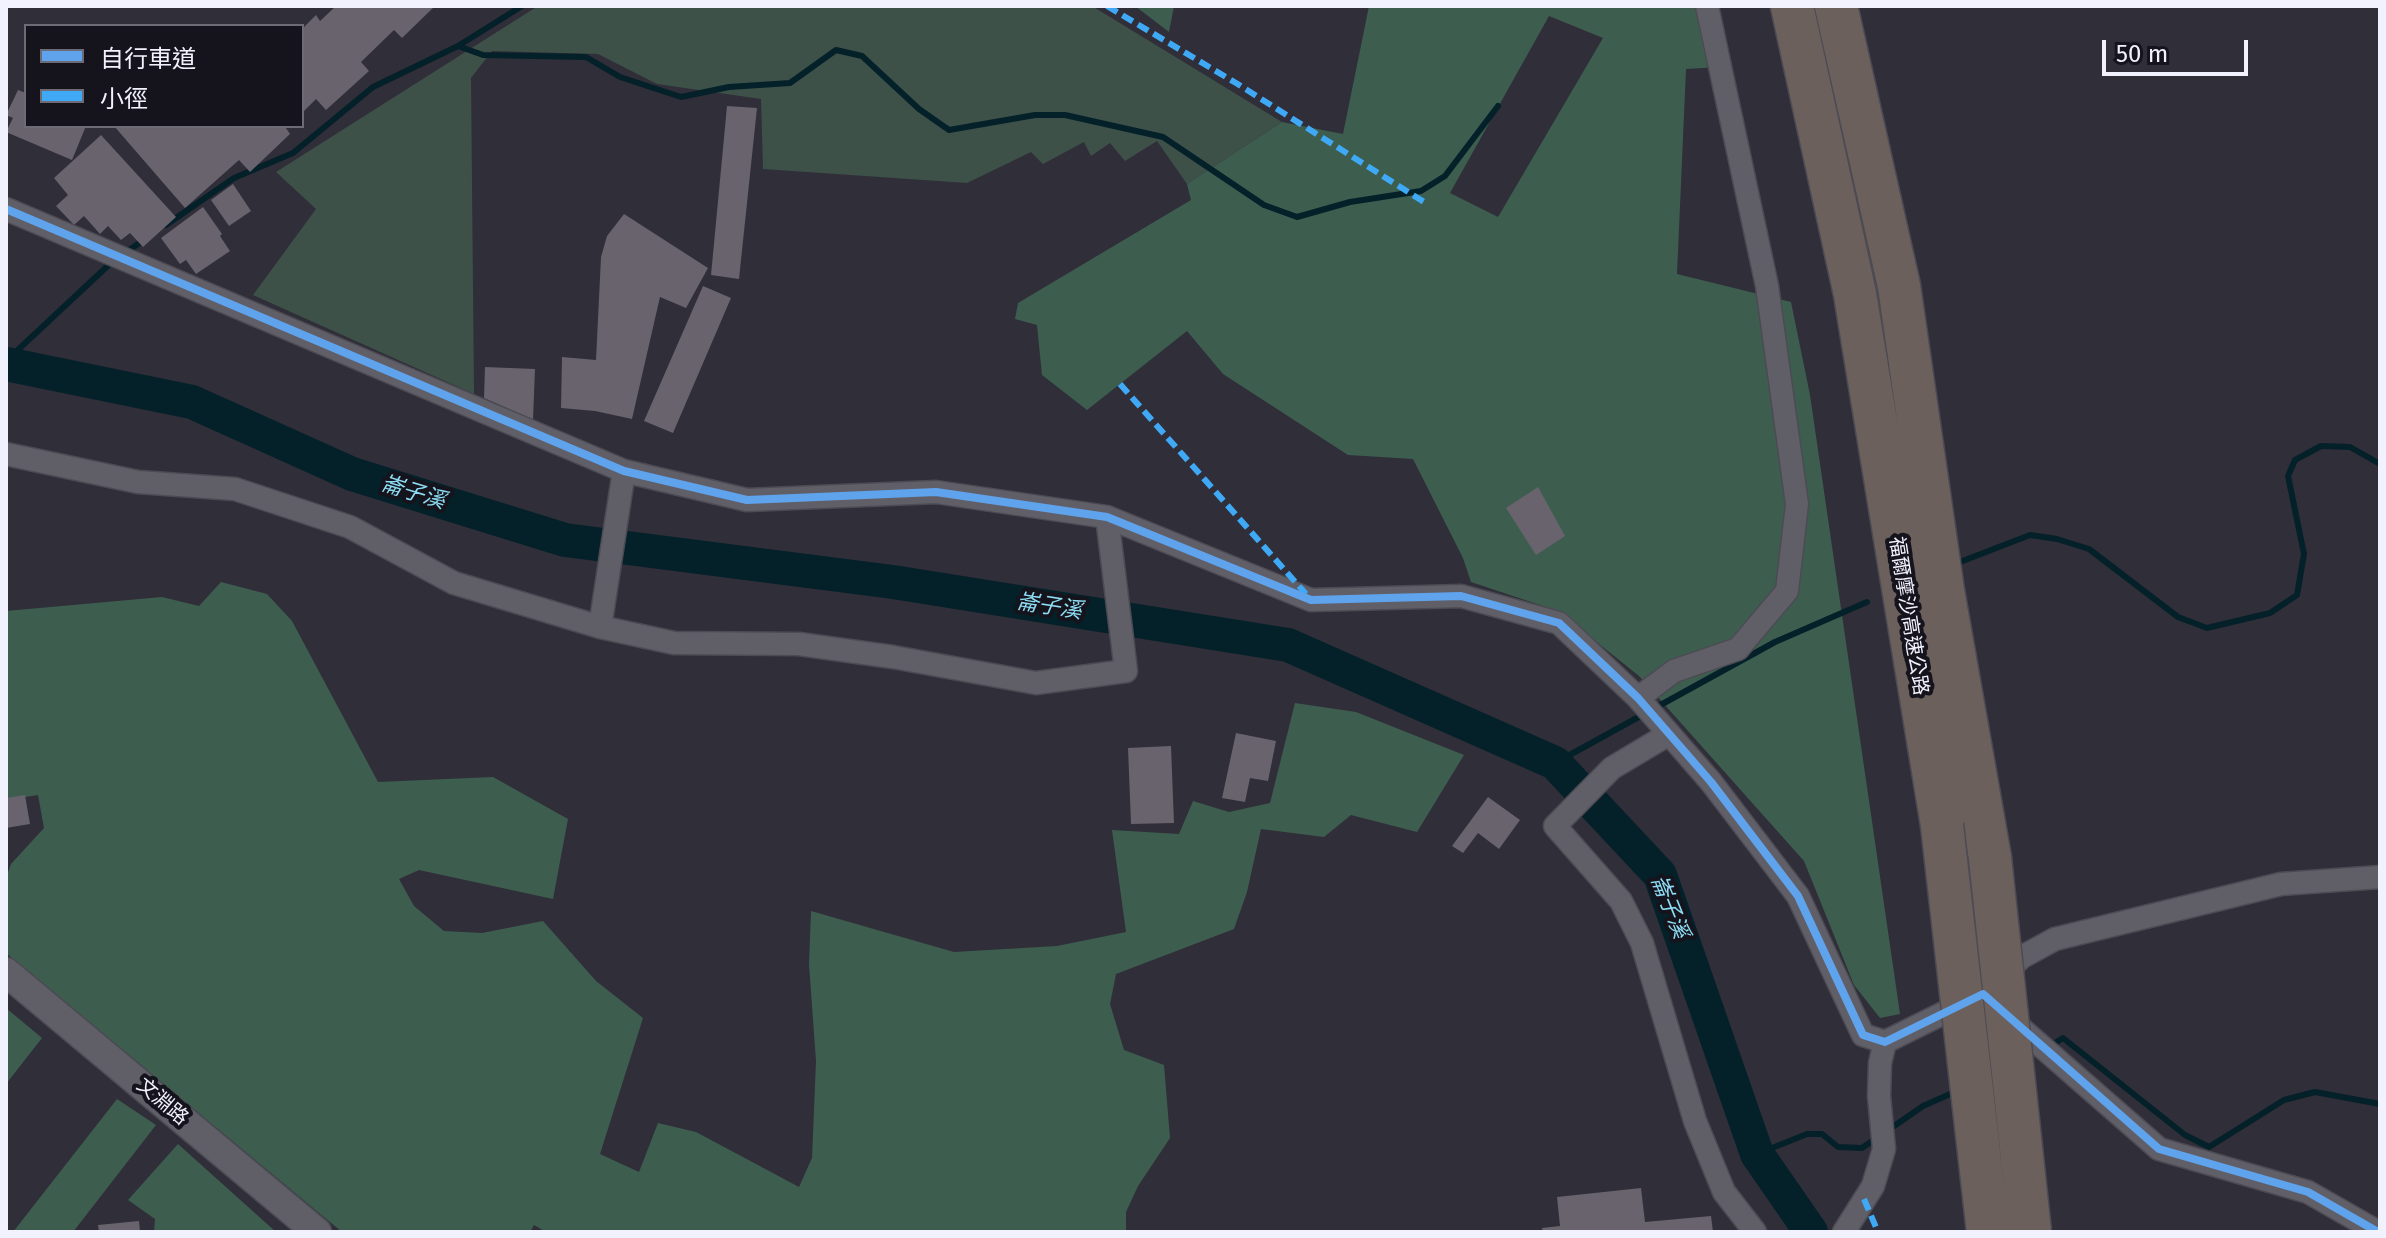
<!DOCTYPE html>
<html>
<head>
<meta charset="utf-8">
<style>
  body { margin:0 }
  #map { position:relative; width:2386px; height:1238px; overflow:hidden; background:#302e39; font-family:"Fira Sans","Noto Sans TC",sans-serif }
  canvas { display:block }
  .frame { position:absolute; inset:0; border:8px solid #f2f1fe; pointer-events:none }
  .legend { position:absolute; left:24px; top:24px; width:280px; height:104px; box-sizing:border-box; background:#15141c; border:2px solid #6d6c76; margin:0; padding:10px 14px; list-style:none; font-size:24px; color:#f2f1fe }
  .legend li { display:flex; align-items:center; gap:16px; height:40px }
  .legend b { width:40px; border:2px solid #6d6c76 }
  .scale { position:absolute; left:2102px; top:40px; width:146px; height:36px; box-sizing:border-box; border:4px solid #f2f1fe; border-top:0; padding-left:10px; font-size:24px; line-height:28px; white-space:nowrap; color:#f2f1fe; -webkit-text-stroke:6px #15141c; paint-order:stroke }
</style>
</head>
<body>
<div id="map">
<canvas width="2386" height="1238"></canvas>
<div class="frame"></div>
<ul class="legend">
<li><b style="height:10px;background:#60a3ed"></b>自行車道</li>
<li><b style="height:10px;background:#3fa9f5"></b>小徑</li>
</ul>
<div class="scale">50 m</div>
</div>
<script>
const c = document.querySelector('canvas').getContext('2d');
c.lineJoin = 'round';
function paint(path, color) {
  c.fillStyle = color;
  c.fill(path, 'evenodd');
}
function poly(rows) {
  const path = new Path2D();
  for (const r of rows) {
    path.moveTo(r[0], r[1]);
    for (let i = 2; i < r.length; i += 2) path.lineTo(r[i], r[i + 1]);
  }
  return path;
}
function stroke(path, color, width, dash) {
  c.strokeStyle = color;
  c.lineWidth = width;
  c.lineCap = dash ? 'butt' : 'round';
  c.setLineDash(dash || []);
  c.stroke(path);
}
function label(font, color, halo, rows, align = 'center') {
  c.font = font + ' "Fira Sans","Noto Sans TC",sans-serif';
  c.lineWidth = 8;
  c.setLineDash([]);
  c.textBaseline = 'middle';
  c.strokeStyle = halo;
  c.fillStyle = color;
  for (const [text, x, y, turn = 0] of rows) {
    c.save();
    c.translate(x, y);
    c.rotate((+turn || 0) * Math.PI / 180);
    c.textAlign = isNaN(turn) ? turn : align;
    if (halo) c.strokeText(text, 0, 0);
    c.fillText(text, 0, 0);
    c.restore();
  }
}
paint(poly([
  [538,6,1092,6,1282,122,1187,184,1157,141,1125,161,1110,143,1091,156,1084,142,1043,164,1031,152,967,183,763,169,761,99,657,84,598,54,492,51,471,78,474,394,253,295,316,209,276,172]
]), '#3d5148');
paint(poly([
  [1135,6,1174,6,1169,32],
  [1369,6,1704,6,1719,67,1686,69,1677,274,1791,302,1810,395,1900,1014,1880,1018,1854,985,1804,861,1639,676,1558,611,1471,582,1463,558,1413,459,1348,455,1223,374,1187,331,1087,410,1042,375,1037,325,1015,319,1018,303,1191,200,1187,184,1282,122,1343,134],
  [1549,16,1603,38,1498,217,1450,193],
  [221,582,267,594,292,621,378,782,493,777,568,819,553,899,419,870,399,879,414,906,444,931,482,933,543,921,596,981,643,1018,600,1154,639,1172,658,1123,696,1132,799,1187,812,1158,816,1061,809,964,811,911,954,952,1057,946,1126,932,1112,830,1179,834,1193,801,1229,812,1270,803,1295,703,1356,712,1464,755,1417,832,1351,815,1324,837,1261,829,1247,892,1234,929,1116,974,1110,1004,1124,1050,1164,1065,1170,1138,1138,1186,1126,1212,1126,1232,546,1232,534,1225,530,1232,342,1232,6,953,6,878,11,864,44,828,38,795,6,800,6,611,162,597,199,606],
  [6,1008,42,1038,6,1084],
  [117,1099,156,1125,73,1232,13,1232],
  [178,1144,276,1232,154,1232,155,1219,128,1200]
]), '#3d5e4f');
stroke(poly([
  [458,46,483,55,586,57,620,77,681,97,729,87,790,83,836,50,862,56,919,109,949,130,1035,115,1065,115,1163,137,1264,205,1297,217,1350,202,1421,191,1445,176,1498,106],
  [166,225,234,178,293,153,373,87,458,46,522,6],
  [123,254,144,240],
  [6,361,114,260],
  [1960,562,2030,535,2057,539,2089,549,2178,617,2207,628,2270,613,2297,595,2304,554,2288,476,2295,460,2321,446,2350,447,2380,464],
  [1555,763,1775,642,1867,602],
  [2050,1046,2063,1038,2185,1135,2209,1147,2284,1100,2315,1092,2380,1104],
  [1887,1131,1923,1106,1957,1091],
  [1757,1154,1807,1134,1822,1134,1838,1147,1862,1148,1878,1137]
]), '#04212a', 6);
stroke(poly([
  [6,364,192,402,352,474,565,540,893,582,1288,645,1555,763,1660,875,1757,1154,1811,1232]
]), '#04212a', 34);
paint(poly([
  [336,6,435,6,402,38,394,30,361,62,369,71,326,110,316,99,302,113,302,29,316,15,320,21],
  [18,90,26,93,26,126,86,126,72,160,6,132,13,118,6,115],
  [727,106,757,108,739,279,711,275],
  [114,126,288,126,286,128,290,134,250,172,239,160,185,208],
  [101,135,176,217,143,247,130,233,121,240,108,226,100,234,84,216,74,225,56,206,68,195,54,178],
  [233,184,251,211,229,226,211,200],
  [203,207,222,234,220,236,230,251,196,274,186,260,180,264,161,238],
  [624,214,708,268,686,308,660,297,632,419,595,411,561,408,562,357,596,360,601,257,607,236],
  [703,286,731,298,673,433,644,421],
  [485,367,535,369,533,420,484,398],
  [1538,487,1565,536,1536,555,1506,508],
  [1236,733,1276,741,1268,781,1250,778,1245,802,1222,798],
  [1171,746,1174,823,1131,824,1128,748],
  [25,795,30,824,6,828,6,798],
  [1488,797,1520,820,1499,849,1478,833,1463,853,1452,846],
  [1641,1188,1645,1222,1711,1216,1713,1232,1543,1232,1542,1228,1560,1226,1557,1197],
  [139,1221,140,1232,99,1232,98,1225]
]), '#68636c');
const minor = poly([
  [6,209,624,471,747,500,936,492,1107,517,1311,600,1461,596,1559,623,1638,698,1711,782,1798,896,1863,1035,1885,1042,1970,1000],
  [6,454,138,482,235,489,350,527,454,583,600,627,624,471],
  [600,627,674,643,799,644,893,657,1036,683,1126,671,1107,517],
  [1638,698,1674,671,1738,649,1787,591,1797,504,1767,286,1707,6],
  [1669,734,1612,768,1555,826,1621,901,1642,943,1695,1121,1724,1192,1755,1232],
  [2001,976,2022,957,2055,939,2281,884,2380,877],
  [2009,1018,2159,1149,2308,1192,2378,1232],
  [1844,1232,1873,1186,1884,1149,1879,1096,1880,1063,1885,1042]
]);
const tertiary = poly([
  [6,972,317,1232]
]);
const motorway = poly([
  [1792,6,1855,294,1942,825],
  [1836,6,1899,286,1943,591,1990,858]
]);
stroke(minor, '#4c4b54', 25);
stroke(tertiary, '#4c4b54', 31);
stroke(motorway, '#4c4b54', 45);
stroke(minor, '#605f68', 22);
stroke(tertiary, '#605f68', 28);
stroke(motorway, '#6c605d', 42);
const motorwayBridge = poly([
  [1942,825,1988,1232],
  [1990,858,2030,1232]
]);
stroke(motorwayBridge, '#4c4b54', 45, []);
stroke(motorwayBridge, '#6c605d', 42);
stroke(poly([
  [1107,6,1236,83,1424,202],
  [1120,384,1306,594],
  [1864,1199,1878,1232]
]), '#3fa9f5', 6, [12, 6]);
stroke(poly([
  [6,209,624,471,747,500,936,492,1107,517,1311,600,1461,596,1559,623,1638,698,1711,782,1798,896,1863,1035,1885,1042,1983,994,2159,1149,2308,1192,2378,1232]
]), '#60a3ed', 8);
label('20px', '#f2f1fe', '#15141c', [
  ["福爾摩沙高速公路",1908,616,81],
  ["文淵路",162,1102,40]
]);
label('italic 22px', '#8dddf4', '#15141c', [
  ["崙子溪",413,493,17],
  ["崙子溪",1049,607,9],
  ["崙子溪",1669,907,68]
]);
</script>
</body>
</html>
